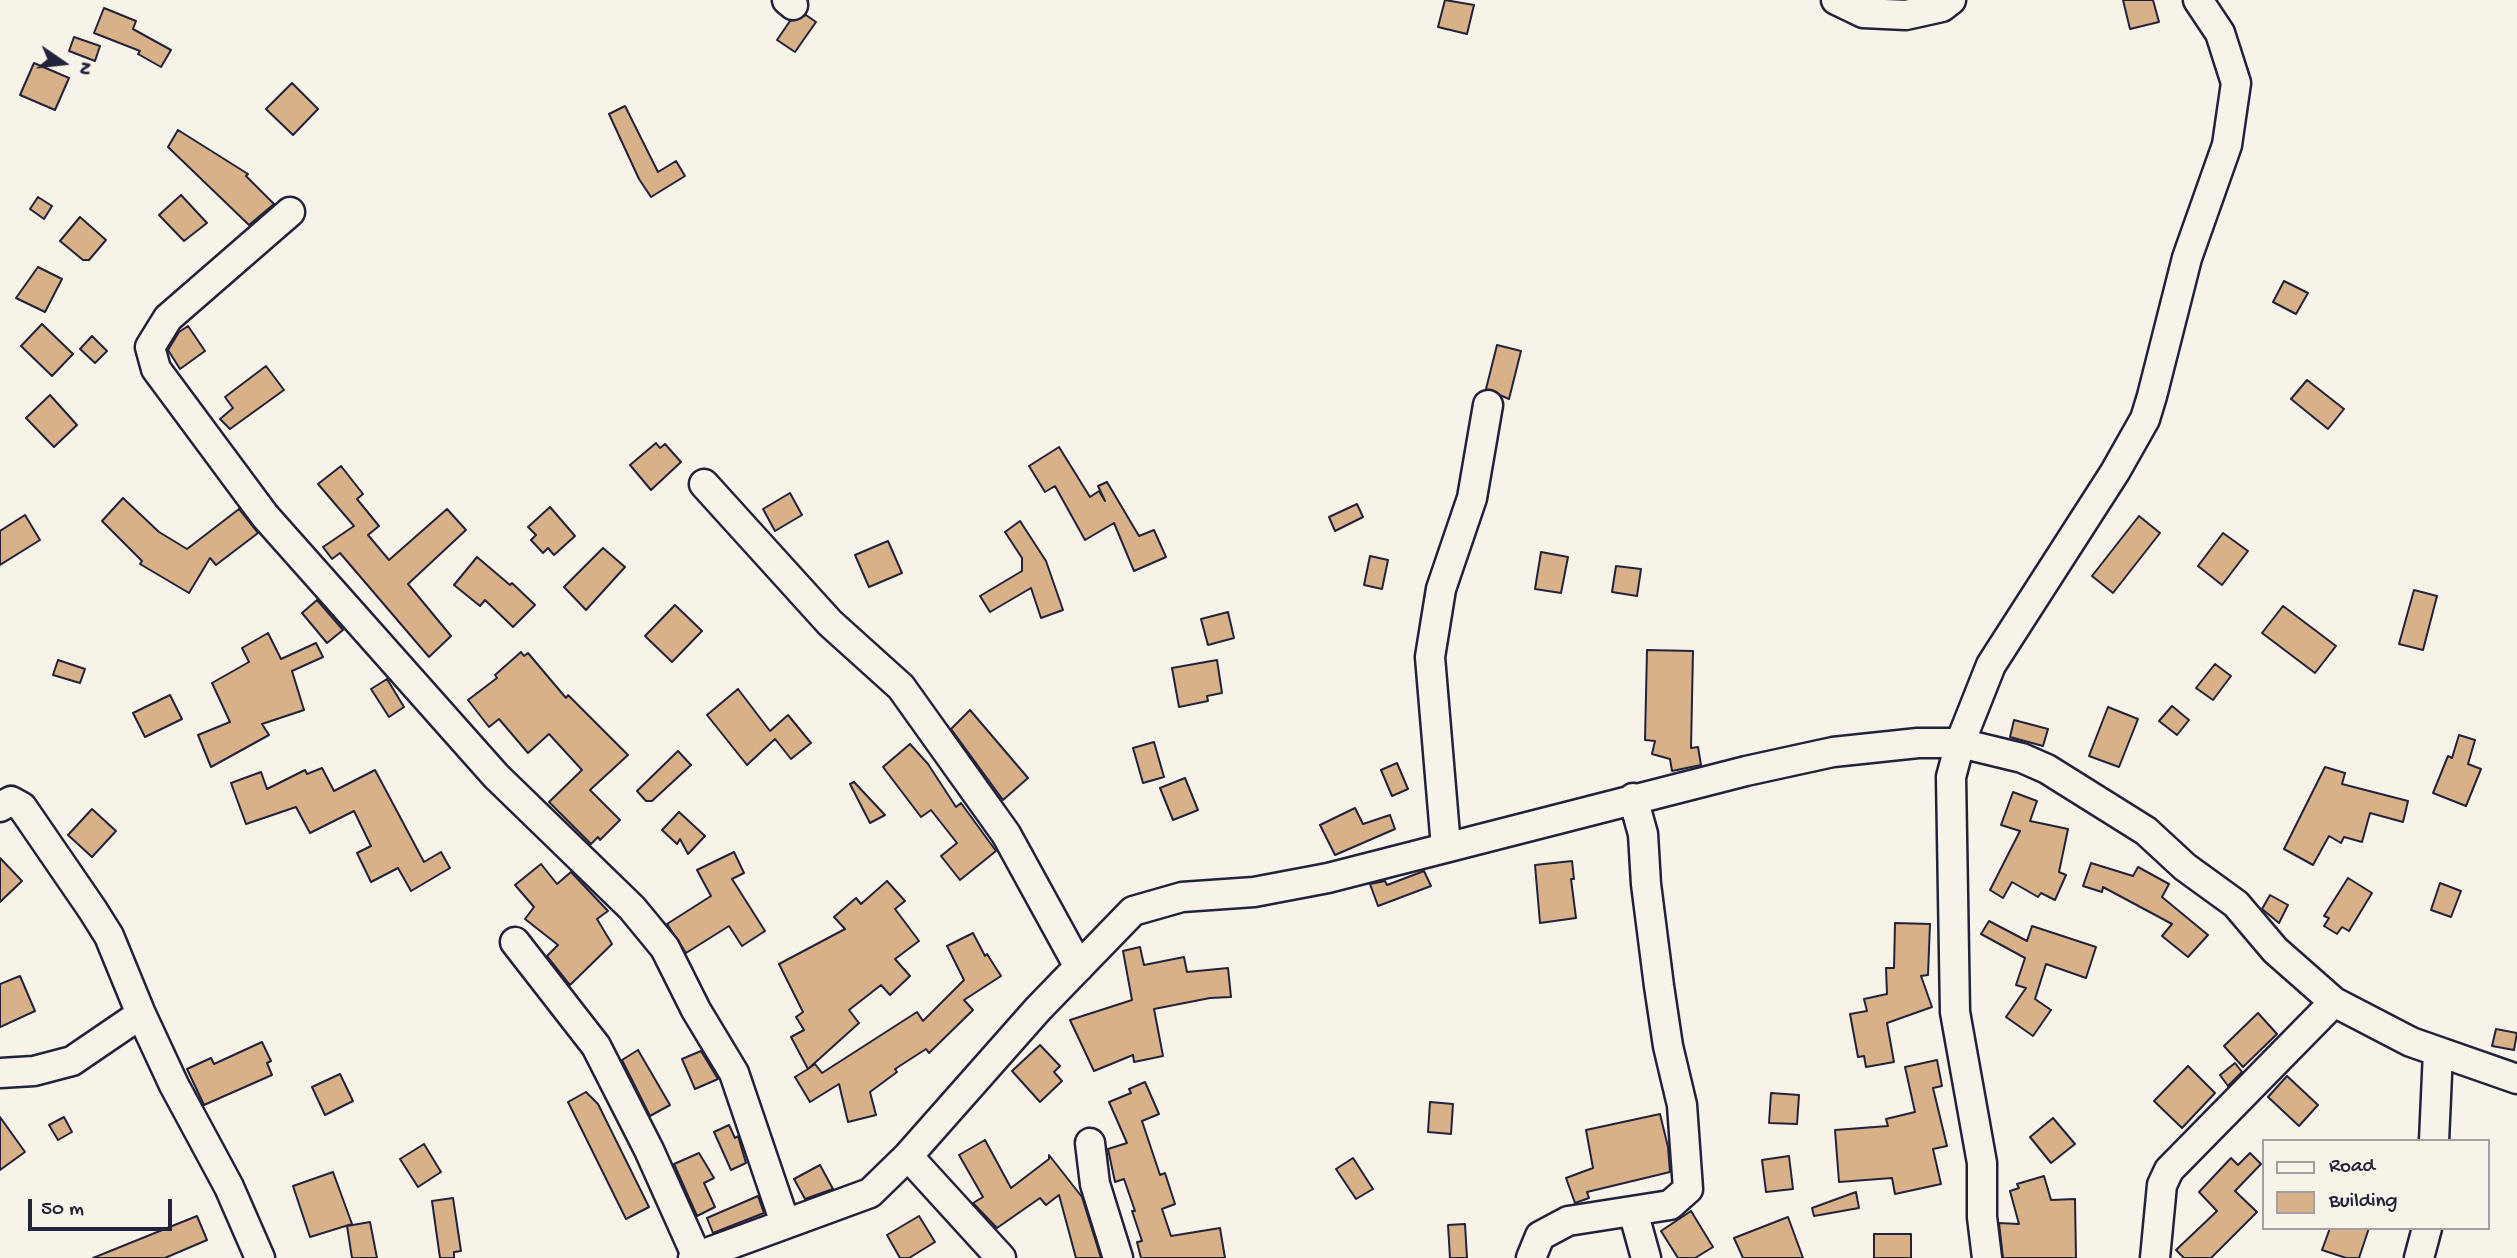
<!DOCTYPE html>
<html>
<head>
<meta charset="utf-8">
<style>
  body { margin:0 }
  #map { position:relative; width:2517px; height:1258px; overflow:hidden; background:#f7f3e8; font-family:"Gochi Hand",sans-serif }
  canvas { display:block }
  .legend { position:absolute; left:2262px; top:1139px; width:228px; height:91px; box-sizing:border-box; background:#f7f3e8; border:2px solid #a29fa3; margin:0; padding:9px 12px; list-style:none; font-size:21px; color:#22223b }
  .legend li { display:flex; align-items:center; gap:14px; height:35px }
  .legend b { width:35px; border:2px solid #a29fa3 }
  .north { position:absolute; left:28px; top:28px; width:70px; height:70px; -webkit-text-stroke:5px #f7f3e8; paint-order:stroke; rotate:104deg; font-size:19px; font-weight:700; line-height:28px; text-align:center; color:#22223b }
  .north::after { content:''; display:block; margin:auto; width:24px; height:32px; background:#22223b; clip-path:polygon(50% 0,100% 100%,50% 72%,0 100%) }
  .scale { position:absolute; left:28px; top:1199px; width:144px; height:32px; box-sizing:border-box; border:4px solid #22223b; border-top:0; padding-left:9px; font-size:21px; line-height:24px; white-space:nowrap; color:#22223b; -webkit-text-stroke:5px #f7f3e8; paint-order:stroke }
</style>
</head>
<body>
<div id="map">
<canvas width="2517" height="1258"></canvas>
<ul class="legend">
<li><b style="height:9px;background:#f7f3e8"></b>Road</li>
<li><b style="height:19px;background:#d8b189"></b>Building</li>
</ul>
<div class="north">N</div>
<div class="scale">50 m</div>
</div>
<script>
const c = document.querySelector('canvas').getContext('2d');
c.lineJoin = 'round';
function paint(path, color) {
  c.fillStyle = color;
  c.fill(path, 'evenodd');
}
function poly(rows) {
  const path = new Path2D();
  for (const r of rows) {
    path.moveTo(r[0], r[1]);
    for (let i = 2; i < r.length; i += 2) path.lineTo(r[i], r[i + 1]);
  }
  return path;
}
function stroke(path, color, width, dash) {
  c.strokeStyle = color;
  c.lineWidth = width;
  c.lineCap = dash ? 'butt' : 'round';
  c.setLineDash(dash || []);
  c.stroke(path);
}
const building = poly([
  [1445,0,1474,5,1467,34,1438,27,1445,0],
  [2123,0,2153,0,2159,22,2130,29,2123,0],
  [104,8,136,21,133,29,171,50,161,67,138,54,140,51,94,33,104,8],
  [806,15,816,22,795,52,777,40,790,21,806,15],
  [74,37,100,46,95,61,69,51,74,37],
  [34,63,69,78,55,110,20,95,34,63],
  [292,83,318,109,293,135,266,109,292,83],
  [625,106,658,172,676,161,685,176,651,197,639,179,609,114,625,106],
  [178,130,248,174,246,176,274,204,249,225,168,147,178,130],
  [181,195,207,223,184,241,159,215,181,195],
  [38,197,52,206,44,219,30,209,38,197],
  [80,217,106,240,89,260,83,260,60,241,80,217],
  [38,267,62,279,45,312,16,298,38,267],
  [2284,281,2308,293,2296,314,2273,302,2284,281],
  [42,324,73,354,52,376,21,346,42,324],
  [188,326,205,351,180,369,168,350,179,332,188,326],
  [92,336,107,351,95,363,80,349,92,336],
  [1497,345,1521,351,1509,399,1486,389,1497,345],
  [266,366,284,390,230,429,220,419,233,408,225,397,266,366],
  [2307,380,2344,409,2328,429,2291,399,2307,380],
  [50,395,77,425,54,447,26,418,50,395],
  [656,443,660,448,665,444,681,462,651,490,630,465,656,443],
  [1059,447,1090,497,1099,491,1105,501,1098,486,1107,482,1139,536,1154,530,1166,557,1134,571,1114,523,1085,540,1055,486,1045,492,1029,466,1059,447],
  [341,466,363,494,357,499,379,526,368,535,389,560,447,509,466,530,408,584,451,636,429,657,340,553,332,559,323,547,354,526,318,484,341,466],
  [790,493,802,515,775,531,763,509,790,493],
  [123,498,159,532,187,549,239,509,258,533,216,565,210,558,189,593,140,564,142,561,102,521,123,498],
  [1357,504,1363,517,1335,531,1329,517,1357,504],
  [550,507,575,536,554,555,548,548,543,553,531,540,536,535,528,527,550,507],
  [25,515,40,540,0,565,0,531,25,515],
  [2139,516,2160,533,2113,593,2092,576,2139,516],
  [1020,521,1046,561,1063,610,1041,618,1031,588,990,612,980,596,1022,571,1022,558,1005,532,1020,521],
  [2223,533,2248,551,2222,585,2198,566,2223,533],
  [888,541,902,573,869,587,855,555,888,541],
  [603,548,625,567,586,610,564,587,603,548],
  [1541,552,1568,557,1561,593,1535,589,1541,552],
  [1370,556,1388,560,1382,589,1364,585,1370,556],
  [477,557,510,585,512,583,535,605,513,627,485,600,480,606,454,585,477,557],
  [1616,566,1641,569,1637,596,1612,592,1616,566],
  [2414,590,2437,596,2423,650,2399,644,2414,590],
  [317,600,343,630,327,643,302,613,317,600],
  [675,605,702,631,672,662,645,636,675,605],
  [2283,606,2336,646,2315,673,2262,633,2283,606],
  [1228,612,1234,638,1208,645,1201,619,1228,612],
  [268,633,281,659,316,643,323,657,292,671,304,710,262,724,269,735,211,767,198,735,230,722,212,683,249,662,242,648,268,633],
  [1647,650,1693,651,1691,748,1698,747,1701,765,1672,771,1670,759,1652,754,1655,741,1645,740,1647,650],
  [521,652,524,656,528,653,566,698,568,695,628,755,590,790,620,820,600,840,598,837,591,844,549,802,582,770,549,734,528,753,499,719,489,727,468,700,497,678,495,675,521,652],
  [58,660,85,669,80,683,53,675,58,660],
  [1217,660,1222,693,1207,696,1208,701,1179,707,1172,668,1217,660],
  [2215,664,2231,676,2213,700,2196,688,2215,664],
  [387,679,404,707,389,717,371,689,387,679],
  [738,689,770,731,788,715,811,743,791,759,775,739,747,765,707,715,738,689],
  [170,695,182,719,145,737,133,713,170,695],
  [2172,706,2189,720,2177,735,2159,721,2172,706],
  [2108,707,2138,719,2119,767,2089,756,2108,707],
  [970,710,1028,778,1003,800,951,729,970,710],
  [2014,720,2048,729,2043,746,2010,737,2014,720],
  [2459,735,2475,740,2468,764,2481,769,2466,806,2433,793,2448,756,2452,758,2459,735],
  [1154,742,1164,777,1143,783,1133,748,1154,742],
  [910,744,928,764,956,807,961,803,996,851,960,880,941,856,957,843,931,810,921,817,883,767,910,744],
  [678,751,691,765,652,801,646,801,637,791,678,751],
  [1397,763,1408,789,1392,796,1381,770,1397,763],
  [2325,767,2345,773,2342,784,2408,801,2403,822,2370,813,2362,842,2344,837,2341,843,2329,836,2313,865,2284,849,2325,767],
  [322,768,334,791,375,770,424,862,441,852,450,868,411,891,398,868,371,882,357,853,371,846,354,811,310,833,296,807,246,824,231,783,261,772,267,789,305,770,307,774,322,768],
  [1185,778,1198,810,1173,820,1160,788,1185,778],
  [854,782,885,815,870,823,850,784,854,782],
  [2013,792,2037,801,2030,821,2068,829,2059,872,2066,875,2055,900,2041,893,2038,897,2012,882,2003,898,1990,890,2020,831,2001,825,2013,792],
  [1355,808,1363,824,1390,815,1395,829,1335,855,1320,825,1355,808],
  [92,809,116,831,92,857,68,835,92,809],
  [679,812,705,836,688,854,680,839,677,844,662,830,679,812],
  [734,852,744,873,732,879,765,931,742,946,729,926,686,953,667,924,711,896,697,870,734,852],
  [0,858,22,881,0,902,0,858],
  [1572,861,1574,879,1571,879,1576,918,1540,923,1535,865,1572,861],
  [2091,863,2133,876,2138,867,2169,884,2162,897,2208,935,2188,957,2162,936,2172,924,2103,887,2102,892,2083,886,2091,863],
  [541,864,557,884,571,872,608,911,597,919,612,944,570,985,547,956,558,945,525,919,534,907,515,885,541,864],
  [1424,871,1431,886,1378,906,1370,884,1385,881,1387,885,1424,871],
  [2348,878,2372,893,2349,931,2342,927,2337,934,2324,926,2329,918,2324,916,2348,878],
  [887,881,905,901,895,909,919,941,895,959,910,976,890,995,881,985,849,1010,859,1023,808,1069,815,1064,822,1073,917,1012,923,1021,964,980,947,946,973,933,985,956,987,954,1001,976,964,1000,973,1010,929,1053,926,1049,895,1069,897,1072,870,1092,876,1115,848,1122,839,1084,810,1102,795,1077,808,1069,791,1037,804,1030,796,1017,803,1012,779,964,845,929,834,917,856,898,861,904,887,881],
  [2440,883,2461,891,2451,917,2431,910,2440,883],
  [2270,895,2288,905,2279,923,2262,909,2270,895],
  [1989,921,2027,941,2032,926,2096,947,2086,978,2046,964,2035,999,2051,1010,2033,1036,2006,1017,2026,988,2016,985,2025,958,1981,934,1989,921],
  [1895,923,1930,924,1928,975,1921,976,1932,1007,1887,1023,1894,1062,1866,1067,1864,1056,1858,1057,1850,1014,1867,1011,1864,999,1887,994,1886,968,1894,968,1895,923],
  [1140,947,1144,965,1184,957,1187,972,1228,968,1231,997,1210,998,1154,1009,1163,1056,1134,1062,1133,1055,1094,1071,1070,1020,1132,1000,1123,951,1140,947],
  [20,976,35,1011,0,1027,0,984,20,976],
  [2258,1013,2277,1034,2243,1067,2224,1046,2258,1013],
  [2496,1029,2517,1033,2514,1050,2492,1046,2496,1029],
  [262,1042,271,1061,267,1063,272,1075,204,1105,187,1069,211,1058,214,1064,262,1042],
  [1040,1045,1060,1066,1054,1072,1062,1081,1040,1102,1012,1071,1040,1045],
  [638,1050,670,1105,650,1116,622,1060,638,1050],
  [701,1051,718,1079,695,1089,682,1059,701,1051],
  [1937,1060,1942,1086,1933,1088,1947,1146,1933,1149,1941,1184,1895,1194,1892,1178,1839,1182,1835,1130,1888,1126,1886,1119,1915,1112,1905,1067,1937,1060],
  [2235,1063,2242,1072,2228,1086,2220,1075,2235,1063],
  [2188,1066,2215,1093,2182,1128,2154,1101,2188,1066],
  [340,1074,353,1101,325,1115,312,1087,340,1074],
  [2287,1076,2318,1105,2299,1126,2268,1097,2287,1076],
  [1145,1082,1159,1114,1142,1121,1160,1175,1165,1173,1175,1204,1162,1209,1171,1236,1220,1228,1225,1258,1141,1258,1137,1242,1142,1241,1132,1211,1135,1211,1124,1179,1115,1182,1108,1149,1127,1143,1109,1102,1131,1093,1129,1089,1145,1082],
  [586,1092,598,1104,649,1207,626,1219,568,1102,586,1092],
  [1771,1093,1799,1095,1797,1124,1769,1123,1771,1093],
  [1430,1102,1453,1104,1451,1134,1428,1132,1430,1102],
  [1660,1114,1668,1147,1670,1172,1587,1192,1589,1198,1575,1203,1566,1178,1593,1168,1586,1130,1660,1114],
  [0,1117,25,1152,0,1170,0,1117],
  [64,1117,72,1132,58,1140,49,1125,64,1117],
  [2053,1118,2075,1144,2051,1163,2030,1137,2053,1118],
  [729,1125,735,1138,738,1136,746,1163,731,1170,714,1132,729,1125],
  [985,1140,1011,1188,1049,1159,1049,1155,1082,1197,1101,1258,1076,1258,1059,1195,1046,1205,1040,1198,997,1228,973,1203,983,1197,959,1155,985,1140],
  [424,1144,441,1172,418,1187,400,1159,424,1144],
  [699,1153,714,1178,704,1183,715,1207,697,1216,674,1164,699,1153],
  [2250,1153,2261,1164,2235,1191,2257,1212,2211,1258,2184,1258,2176,1250,2217,1211,2199,1192,2231,1158,2238,1165,2250,1153],
  [1789,1156,1793,1189,1766,1192,1762,1160,1789,1156],
  [1353,1158,1373,1189,1356,1199,1336,1169,1353,1158],
  [820,1165,833,1189,805,1199,794,1179,820,1165],
  [333,1172,352,1224,310,1237,293,1186,333,1172],
  [2044,1176,2051,1200,2075,1199,2076,1258,2003,1258,1999,1223,2019,1224,2010,1191,2019,1188,2017,1184,2044,1176],
  [1856,1192,1859,1208,1814,1216,1812,1208,1856,1192],
  [758,1196,764,1213,713,1233,707,1218,758,1196],
  [453,1198,461,1251,454,1252,454,1258,440,1258,432,1201,453,1198],
  [1691,1211,1713,1247,1695,1258,1678,1258,1661,1231,1691,1211],
  [197,1216,207,1240,165,1258,93,1258,197,1216],
  [919,1216,935,1242,909,1258,900,1258,887,1235,919,1216],
  [1788,1217,1803,1258,1743,1258,1734,1238,1788,1217],
  [370,1222,377,1258,352,1258,347,1226,370,1222],
  [1465,1224,1467,1258,1450,1258,1448,1225,1465,1224],
  [2330,1228,2369,1228,2359,1258,2346,1258,2322,1250,2330,1228],
  [1874,1234,1911,1234,1911,1258,1874,1258,1874,1234]
]);
paint(building, '#d8b189');
stroke(building, '#22223b', 2);
const minor = poly([
  [787,0,793,5],
  [1836,0,1863,13,1906,15,1942,7,1951,0],
  [290,212,168,318,150,347,156,369,265,516,496,776,632,908,665,948,696,1010,734,1073,785,1223],
  [704,484,830,623,901,687,1006,834,1079,967],
  [0,807,11,801,22,807,92,909,109,936,141,1014],
  [1446,847,1430,657,1441,589,1472,498,1488,405],
  [515,942,596,1046,649,1150,697,1257],
  [0,1073,34,1071,72,1061,141,1014,174,1085,229,1187,260,1258],
  [2434,1141,2438,1052],
  [1090,1143,1095,1184,1118,1258],
  [908,1156,1001,1258],
  [1633,1211,1646,1258],
  [693,1258,870,1193,908,1156,1038,1009,1133,911,1182,897,1254,892,1328,878,1746,771,1833,752,1918,743,1960,743,2022,758,2047,769,2146,831,2185,867,2236,904,2275,950,2334,1002,2411,1042,2517,1079],
  [1531,1258,1540,1236,1568,1221,1670,1205,1688,1189,1682,1105,1668,1046,1659,986,1646,884,1643,834,1633,798],
  [1987,1258,1982,1217,1982,1163,1955,1012,1951,777,1960,743,1991,665,2115,472,2145,419,2152,396,2187,258,2227,145,2236,83,2220,33,2198,0],
  [2155,1258,2162,1185,2169,1170,2334,1002],
  [2419,1258,2427,1228]
]);
stroke(minor, '#22223b', 33);
stroke(minor, '#f7f3e8', 28);
</script>
</body>
</html>
